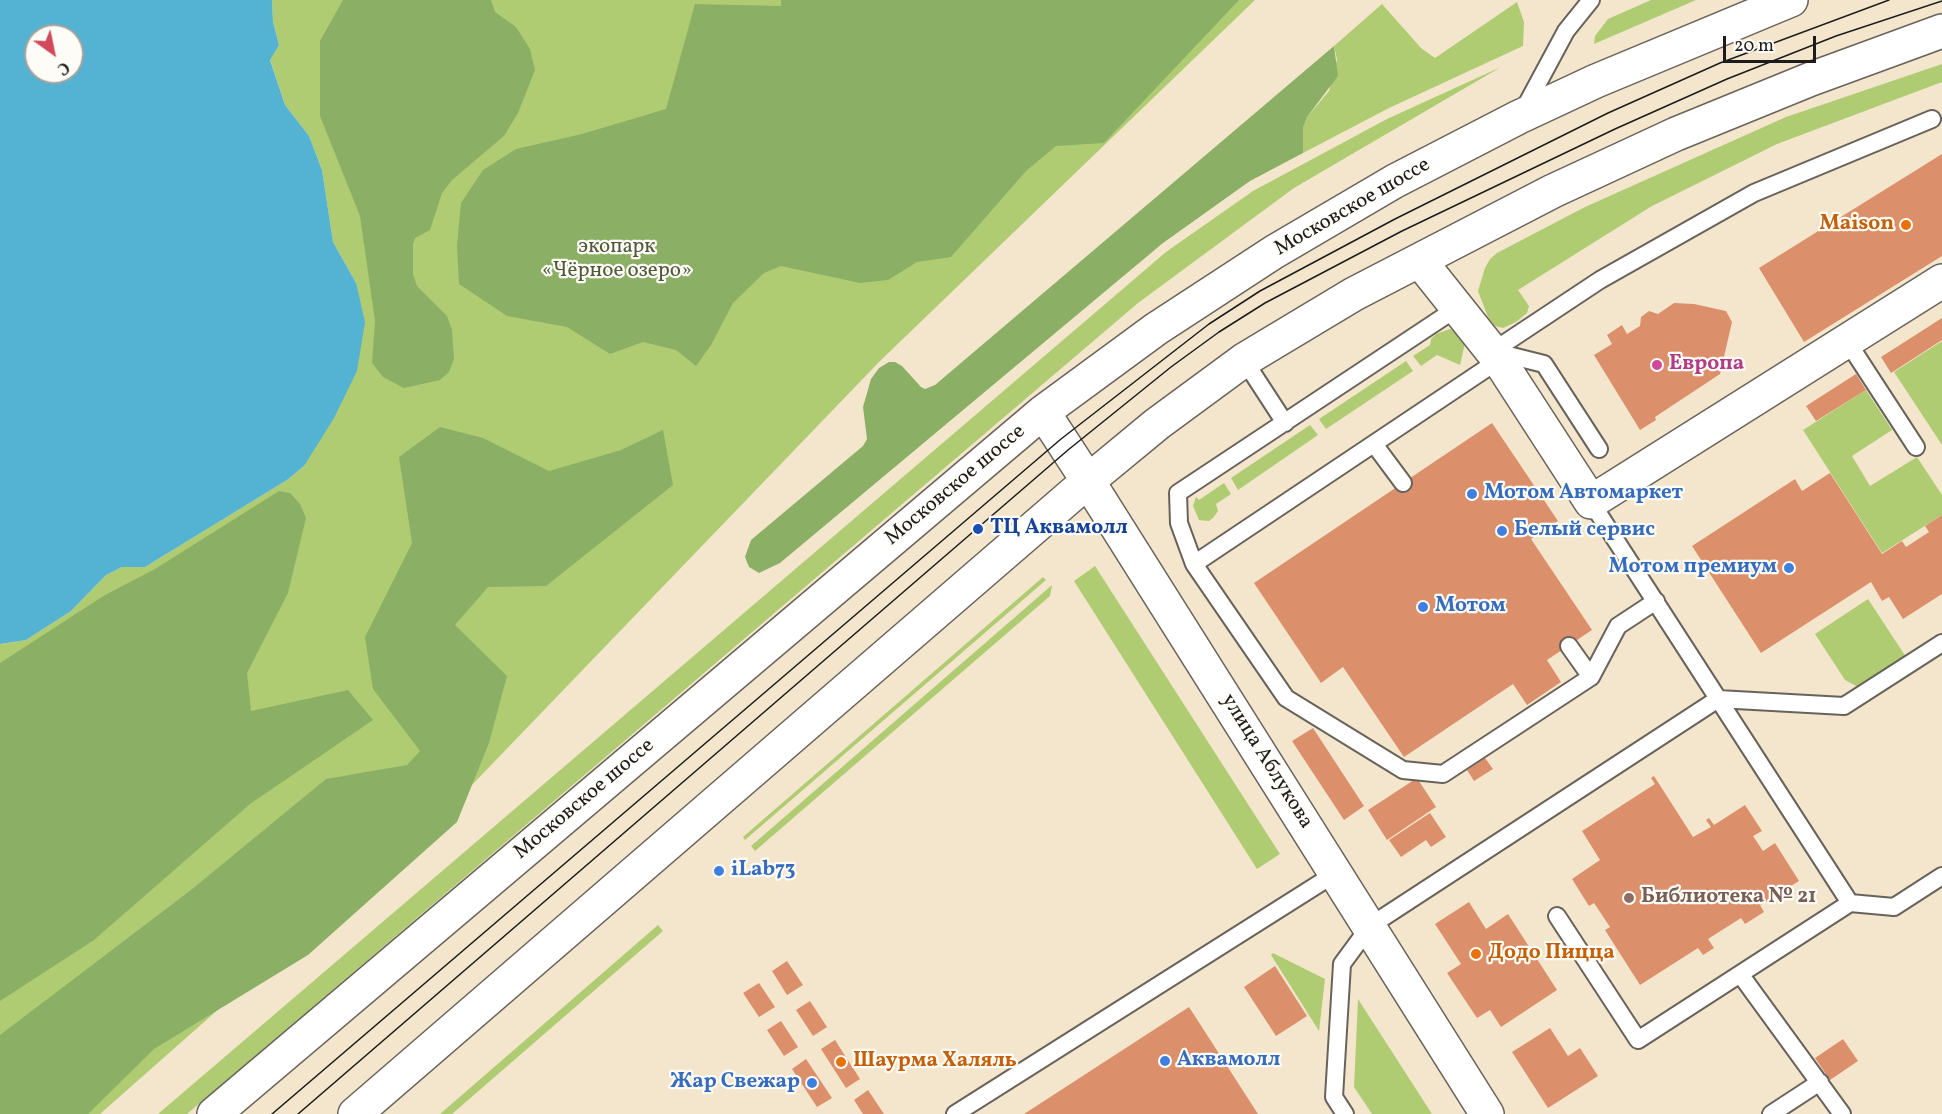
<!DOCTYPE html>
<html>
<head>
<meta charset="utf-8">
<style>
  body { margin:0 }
  #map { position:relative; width:1942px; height:1114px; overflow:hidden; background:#f4e6cd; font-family:Vollkorn,serif }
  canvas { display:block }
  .north { position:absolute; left:24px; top:24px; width:60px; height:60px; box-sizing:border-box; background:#fdfcf7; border:2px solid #a3a29f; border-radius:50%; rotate:147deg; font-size:16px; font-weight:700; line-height:24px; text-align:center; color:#1c1c1c }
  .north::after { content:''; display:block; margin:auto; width:21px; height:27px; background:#d1495b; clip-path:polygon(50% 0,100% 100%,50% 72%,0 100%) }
  .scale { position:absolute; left:1723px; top:36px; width:93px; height:27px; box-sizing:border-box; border:3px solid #1c1c1c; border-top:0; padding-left:8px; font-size:18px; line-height:21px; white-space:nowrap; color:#1c1c1c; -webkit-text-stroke:4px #fdfcf7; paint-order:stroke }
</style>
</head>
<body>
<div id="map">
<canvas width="1942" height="1114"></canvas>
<div class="north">С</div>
<div class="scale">20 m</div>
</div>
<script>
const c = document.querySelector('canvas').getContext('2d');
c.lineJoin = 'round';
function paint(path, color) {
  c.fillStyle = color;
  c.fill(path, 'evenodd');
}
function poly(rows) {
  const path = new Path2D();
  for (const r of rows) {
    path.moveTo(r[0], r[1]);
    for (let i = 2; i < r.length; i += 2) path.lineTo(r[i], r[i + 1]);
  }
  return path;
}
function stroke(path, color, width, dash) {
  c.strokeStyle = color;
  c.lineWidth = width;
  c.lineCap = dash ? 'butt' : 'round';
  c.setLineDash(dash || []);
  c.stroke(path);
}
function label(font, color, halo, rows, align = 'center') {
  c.font = font + ' Vollkorn,serif';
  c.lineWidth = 4.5;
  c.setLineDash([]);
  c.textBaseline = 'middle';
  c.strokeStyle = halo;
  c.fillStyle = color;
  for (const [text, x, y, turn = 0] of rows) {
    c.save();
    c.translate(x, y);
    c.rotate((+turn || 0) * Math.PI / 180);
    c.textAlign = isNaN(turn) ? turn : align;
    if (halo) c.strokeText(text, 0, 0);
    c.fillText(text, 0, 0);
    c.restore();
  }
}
paint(poly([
  [272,0,1255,0,880,361,470,787,100,1114,0,1114,0,644,26,640,71,611,106,575,122,567,145,567,287,480,304,466,356,283,333,242,322,170,309,136,285,105,270,59,279,45,273,22],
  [1651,0,1696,0,1594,44,1595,36,1608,19],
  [1517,2,1524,22,1523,46,1389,108,1303,153,1303,128,1307,117,1329,91,1337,59,1334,46,1382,4,1421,48,1435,58],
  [1942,64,1942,82,1777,144,1652,206,1518,290,1529,306,1527,313,1516,322,1503,328,1495,326,1488,317,1478,291,1485,268,1490,259,1497,253,1585,207,1786,117],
  [1501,67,1294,188,1138,303,187,1114,158,1114,1166,252,1253,191,1387,119],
  [1450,329,1456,331,1465,343,1460,365,1437,355,1421,366,1413,356,1430,345,1431,339,1436,334],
  [1942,341,1942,445,1894,372],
  [1406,361,1413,371,1326,429,1319,419],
  [1866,390,1892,430,1852,456,1870,486,1917,457,1942,495,1942,515,1882,553,1803,430],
  [1310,425,1318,435,1238,490,1231,478],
  [1224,483,1231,494,1216,504,1218,511,1213,518,1209,521,1199,520,1193,506,1196,497,1199,500],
  [1095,566,1280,854,1257,869,1074,581],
  [1043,577,1046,580,745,840,743,837],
  [1052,585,1050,596,755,851,751,846],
  [1868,599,1906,657,1858,687,1845,680,1815,634],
  [658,925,663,931,452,1114,440,1114],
  [1273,953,1325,979,1319,1031,1271,955],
  [1358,999,1432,1114,1372,1114,1354,1087]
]), '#afcc73');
paint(poly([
  [343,0,491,0,495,12,516,27,530,49,535,70,518,113,504,136,452,180,442,193,430,230,415,238,413,244,413,274,417,286,447,316,452,330,454,359,449,372,440,380,404,388,383,377,372,363,375,321,360,216,320,116,320,41],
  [781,0,1239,0,1104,143,1056,146,1026,171,951,257,917,262,888,280,860,283,781,266,764,273,733,303,711,345,696,366,676,350,643,342,610,354,567,327,507,316,459,284,457,245,461,203,483,170,516,149,582,134,666,109,695,4,781,6],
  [1334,46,1338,76,1307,117,1303,128,1303,153,1250,181,1163,243,780,563,759,573,749,567,745,557,751,540,863,446,867,439,863,407,871,379,879,368,889,362,895,362,902,366,921,387,925,389,935,385],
  [440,427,483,438,549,471,621,450,663,430,673,485,546,586,488,587,455,625,507,676,489,743,457,822,308,955,154,1049,88,1114,0,1114,0,1035,191,890,326,779,407,765,420,751,373,689,365,637,412,543,399,457],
  [279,491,290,493,300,504,306,518,288,593,247,673,251,711,348,690,373,720,250,804,94,940,0,1001,0,663,105,595,155,569]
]), '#8bb065');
paint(poly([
  [0,0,272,0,273,22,279,45,270,60,285,105,309,136,322,170,333,242,356,283,365,322,357,371,334,418,304,466,287,480,145,567,122,567,106,575,71,611,26,640,0,644],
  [36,36,72,36,72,72,36,72]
]), '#54b2d3');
paint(poly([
  [1942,154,1942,256,1804,342,1759,268],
  [1674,303,1694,304,1726,311,1732,322,1720,374,1655,417,1656,420,1640,430,1594,355,1612,344,1607,335,1622,325,1627,334,1640,326,1641,317,1649,311,1658,314],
  [1942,318,1942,340,1891,373,1881,357],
  [1856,374,1866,390,1816,421,1806,406],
  [1492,423,1558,521,1531,539,1592,630,1547,660,1561,682,1527,705,1513,684,1404,757,1343,667,1321,683,1254,583],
  [1830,473,1882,554,1902,541,1906,547,1929,532,1925,526,1942,515,1942,594,1903,619,1889,597,1882,601,1871,582,1761,653,1692,546,1795,479,1802,491],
  [1313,728,1364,806,1344,820,1292,741],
  [1485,758,1493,769,1474,781,1467,770],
  [1654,776,1693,837,1711,827,1706,820,1709,818,1714,825,1745,805,1762,831,1753,836,1763,851,1775,843,1799,881,1760,905,1764,912,1745,924,1741,918,1708,939,1714,948,1703,955,1698,948,1640,985,1605,930,1610,927,1594,903,1589,906,1572,879,1600,860,1582,831,1655,784,1651,778],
  [1417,778,1436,807,1387,840,1368,810],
  [1430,813,1446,837,1431,847,1426,840,1401,857,1389,840],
  [1469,902,1486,929,1508,914,1557,990,1501,1027,1490,1010,1477,1018,1447,973,1461,964,1435,924],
  [787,961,803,985,787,995,772,971],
  [1275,966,1307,1016,1276,1036,1244,987],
  [759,983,775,1007,759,1017,743,993],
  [810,1001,827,1027,813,1036,796,1010],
  [1189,1007,1258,1114,1024,1114],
  [781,1021,798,1047,784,1056,767,1030],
  [1550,1028,1568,1056,1580,1048,1598,1076,1548,1108,1512,1052],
  [1843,1039,1858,1061,1830,1080,1815,1058],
  [835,1040,860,1079,846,1088,821,1049],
  [806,1059,832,1098,817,1107,792,1069],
  [868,1090,884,1114,863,1114,854,1100]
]), '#db906b');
const lane = poly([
  [1523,111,1566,31,1591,0],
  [1457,308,1178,493,1179,523,1194,564,1499,360],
  [1847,341,1916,447],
  [1493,351,1600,280,1754,193,1932,119],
  [1496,352,1544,364,1599,449],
  [1244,360,1285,423],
  [1374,444,1403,483],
  [1591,502,1850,903],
  [1194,564,1286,698,1403,770,1443,774,1591,677,1618,626,1656,601],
  [1569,646,1591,677],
  [1557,916,1638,1040,1850,903,1894,907,1942,876],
  [1740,974,1842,1114],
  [955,1114,1336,873],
  [1345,1114,1334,1097,1342,964,1370,926,1718,699,1844,706,1942,643],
  [1771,1114,1820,1082]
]);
const street = poly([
  [1420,261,1499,360,1591,502,1942,281]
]);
const secondary = poly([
  [1088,481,1487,1114]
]);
const primary = poly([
  [1043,412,1088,481],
  [214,1114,1043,412,1156,329,1274,252,1395,181,1519,117,1596,81,1791,0],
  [355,1114,1088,481,1157,424,1244,360,1354,294,1553,191,1676,134,1811,79,1942,31]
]);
stroke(lane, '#68635a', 20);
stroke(street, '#68635a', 36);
stroke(secondary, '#68635a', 36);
stroke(primary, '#68635a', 36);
stroke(lane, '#fff', 16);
stroke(street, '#fff', 33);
stroke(secondary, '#fff', 33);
stroke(primary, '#fff', 33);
stroke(poly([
  [272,1114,1061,439,1209,324,1260,291,1395,219,1608,113,1720,63,1889,0],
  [298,1114,1068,450,1171,367,1219,332,1265,303,1402,231,1615,129,1727,79,1836,36,1942,1]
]), '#1c1c1c', 1.5);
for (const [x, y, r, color] of [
  [1906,225,6,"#e8710a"],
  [1657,365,6,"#d1479c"],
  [1472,494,6,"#3f7fe0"],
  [978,529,6,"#1a4fb4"],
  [1502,531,6,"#3f7fe0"],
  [1789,568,6,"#3f7fe0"],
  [1423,607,6,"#3f7fe0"],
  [719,871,6,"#3f7fe0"],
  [1629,898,6,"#8d6e63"],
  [1476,954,6,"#e8710a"],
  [1165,1061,6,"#3f7fe0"],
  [841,1062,6,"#e8710a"],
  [812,1083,6,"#3f7fe0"]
]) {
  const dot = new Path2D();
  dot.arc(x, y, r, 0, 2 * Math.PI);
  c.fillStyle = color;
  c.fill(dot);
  stroke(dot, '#fdfcf7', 2);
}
label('21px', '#1c1c1c', '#fdfcf7', [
  ["Московское шоссе",1353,208,-30],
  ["Московское шоссе",956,486,-40],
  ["улица Аблукова",1266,762,58],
  ["Московское шоссе",585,800,-40]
]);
label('bold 21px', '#c56008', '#fdfcf7', [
  ["Maison",1894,225,"right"],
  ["Додо Пицца",1488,954],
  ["Шаурма Халяль",853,1062]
], 'left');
label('21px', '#4f5a3a', '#fdfcf7', [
  ["экопарк",617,248],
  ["«Чёрное озеро»",617,272]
]);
label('bold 21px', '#b23c85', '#fdfcf7', [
  ["Европа",1669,365]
], 'left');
label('bold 21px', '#366cbe', '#fdfcf7', [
  ["Мотом Автомаркет",1484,494],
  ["Белый сервис",1514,531],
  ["Мотом премиум",1777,568,"right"],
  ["Мотом",1435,607],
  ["iLab73",731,871],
  ["Аквамолл",1177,1061],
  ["Жар Свежар",800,1083,"right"]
], 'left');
label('bold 21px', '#164399', '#fdfcf7', [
  ["ТЦ Аквамолл",990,529]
], 'left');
label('bold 21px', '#785e54', '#fdfcf7', [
  ["Библиотека № 21",1641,898]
], 'left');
</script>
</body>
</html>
